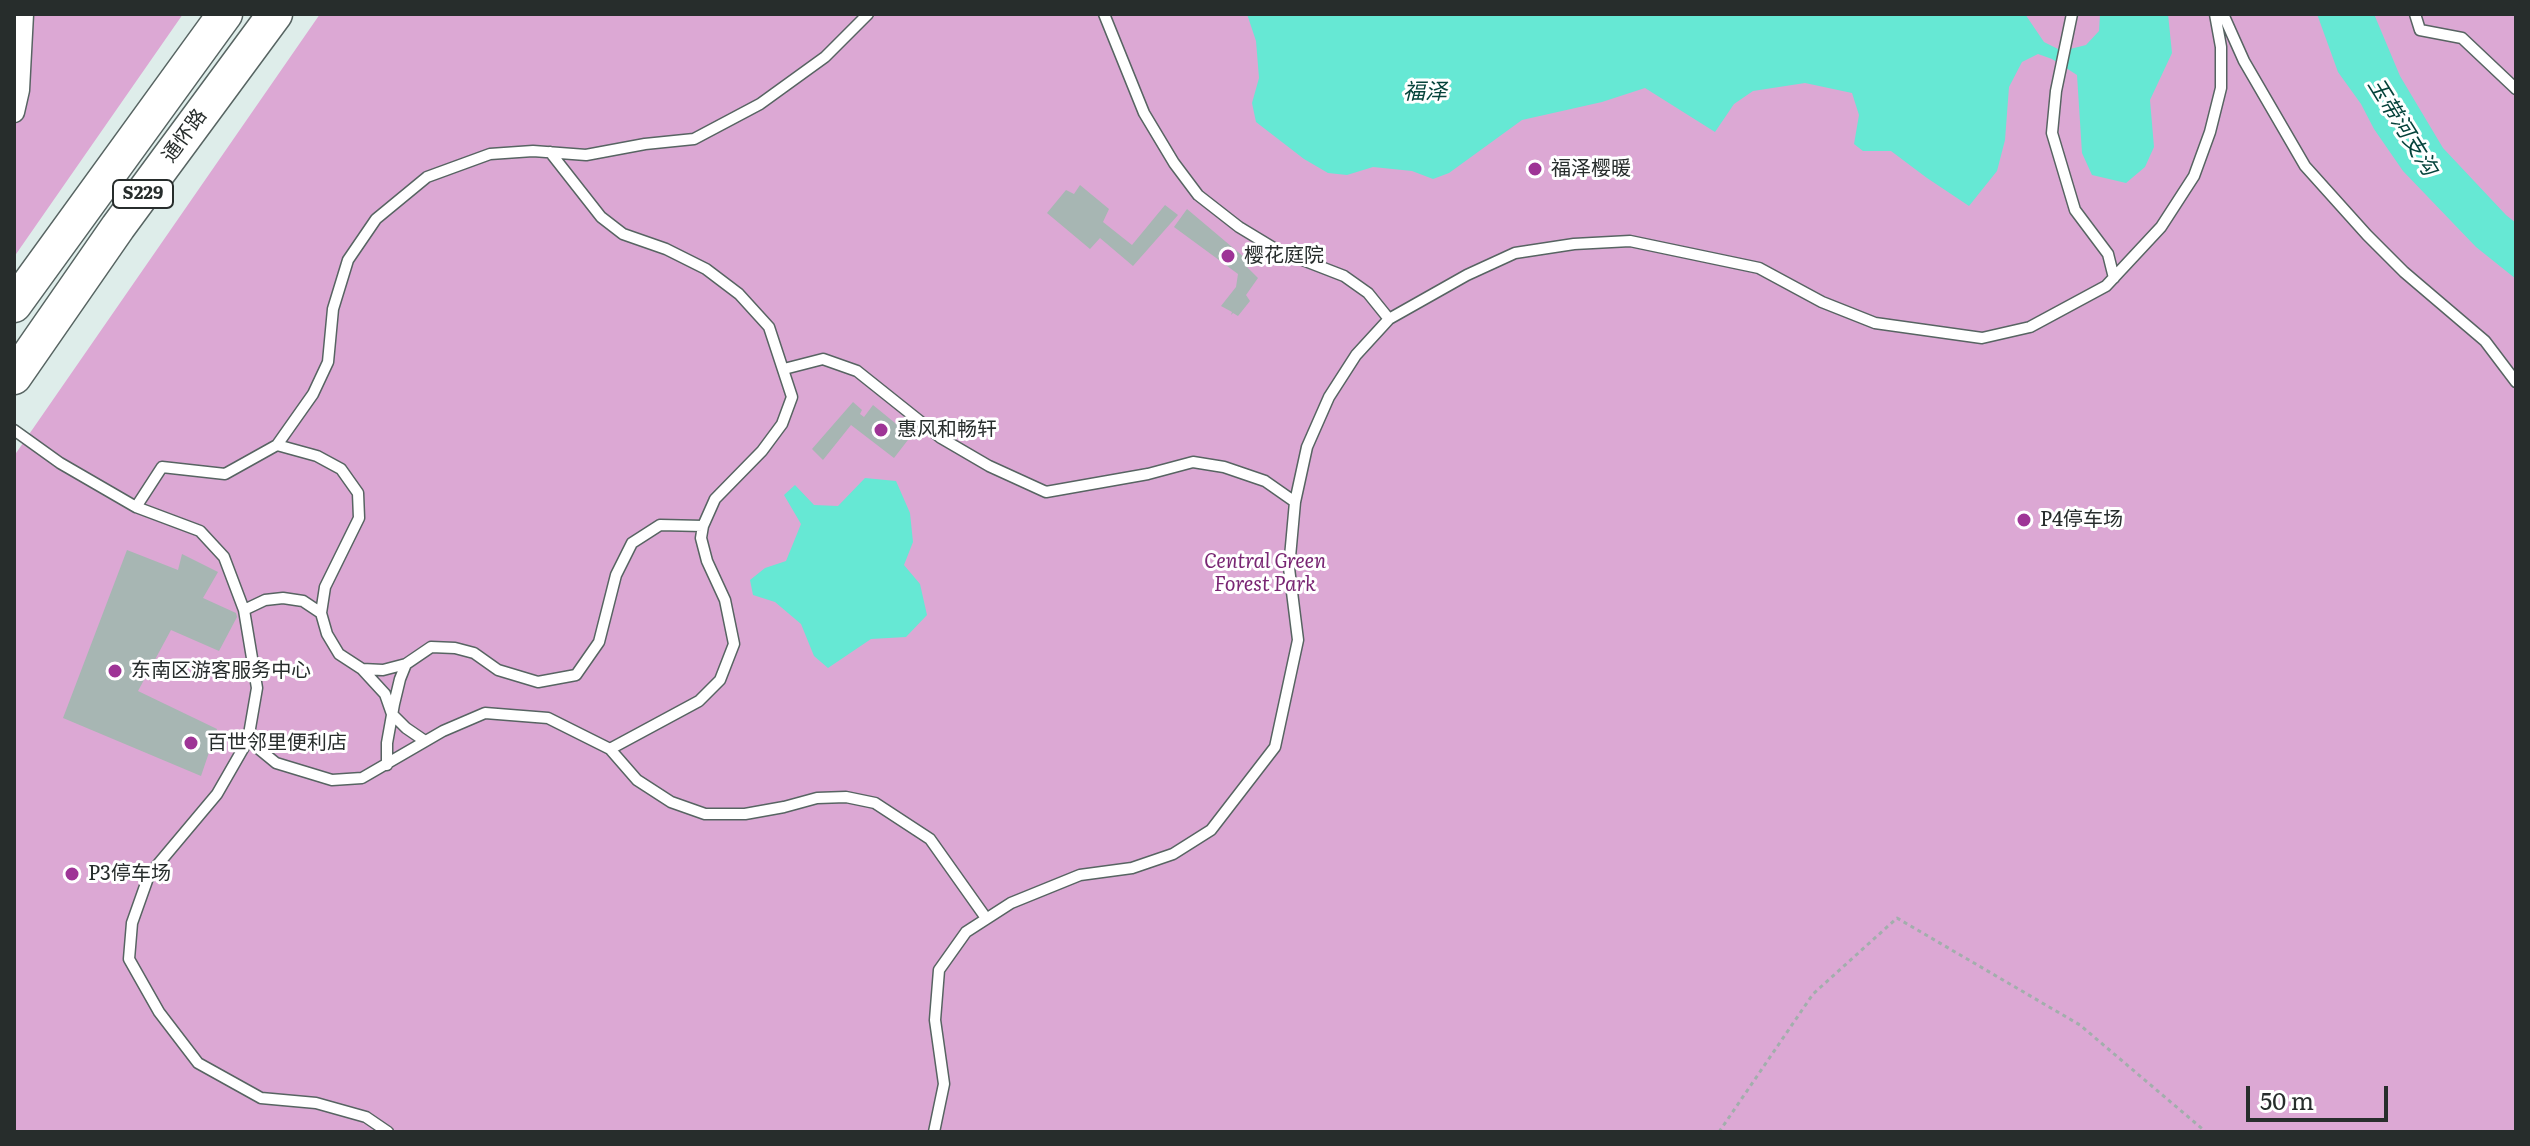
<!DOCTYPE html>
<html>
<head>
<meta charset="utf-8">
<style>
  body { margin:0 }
  #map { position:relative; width:2530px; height:1146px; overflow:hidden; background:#deedea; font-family:Literata,serif }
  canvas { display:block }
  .frame { position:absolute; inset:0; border:16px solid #272d2c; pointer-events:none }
  .scale { position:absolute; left:2246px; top:1086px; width:142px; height:36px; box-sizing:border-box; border:4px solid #272d2c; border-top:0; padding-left:10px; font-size:24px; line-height:28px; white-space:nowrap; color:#272d2c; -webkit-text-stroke:6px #fff; paint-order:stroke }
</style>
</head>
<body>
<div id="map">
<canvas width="2530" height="1146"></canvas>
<div class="frame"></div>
<div class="scale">50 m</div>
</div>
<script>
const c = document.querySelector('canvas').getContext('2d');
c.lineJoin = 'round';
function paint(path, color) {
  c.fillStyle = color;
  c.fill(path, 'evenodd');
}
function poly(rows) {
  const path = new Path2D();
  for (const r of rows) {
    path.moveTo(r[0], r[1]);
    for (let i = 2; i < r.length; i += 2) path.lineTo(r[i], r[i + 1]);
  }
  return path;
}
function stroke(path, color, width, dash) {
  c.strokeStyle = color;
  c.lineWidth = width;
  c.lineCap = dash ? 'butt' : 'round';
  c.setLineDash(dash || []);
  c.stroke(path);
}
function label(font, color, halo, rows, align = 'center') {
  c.font = font + ' Literata,"Noto Sans SC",serif';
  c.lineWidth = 6;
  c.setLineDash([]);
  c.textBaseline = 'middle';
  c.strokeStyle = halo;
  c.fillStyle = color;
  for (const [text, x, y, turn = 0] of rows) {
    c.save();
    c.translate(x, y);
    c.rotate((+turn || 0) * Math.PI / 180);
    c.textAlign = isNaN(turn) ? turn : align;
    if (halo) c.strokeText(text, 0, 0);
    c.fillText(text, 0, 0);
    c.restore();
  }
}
paint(poly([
  [14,14,183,14,14,257],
  [320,14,2516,14,2516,1132,14,1132,14,456]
]), '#dca8d4');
paint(poly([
  [1247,14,2025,14,2044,42,2062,51,2086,45,2099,31,2100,14,2168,14,2172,53,2150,100,2154,147,2145,167,2126,183,2092,175,2082,153,2077,75,2052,59,2038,54,2022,62,2009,87,2005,140,1997,171,1969,206,1927,178,1891,151,1863,151,1854,144,1859,115,1852,93,1805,83,1753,91,1734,104,1715,132,1645,88,1602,102,1522,120,1449,173,1433,179,1412,171,1373,167,1347,175,1328,173,1304,159,1256,122,1252,103,1259,78,1256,41],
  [2317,14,2374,14,2400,76,2443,148,2506,215,2516,223,2516,279,2476,247,2403,171,2374,129,2361,104,2338,72],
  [865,478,896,481,910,513,913,542,904,565,920,584,927,615,906,637,871,639,828,668,814,656,801,624,775,602,753,595,750,580,765,568,786,561,801,524,784,495,795,485,814,505,838,506]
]), '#66e8d4');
paint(poly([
  [1080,185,1109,209,1103,222,1132,245,1165,205,1178,215,1133,266,1100,238,1090,249,1047,213,1066,190,1074,194],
  [1187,209,1251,263,1247,267,1258,278,1246,295,1250,301,1238,316,1233,313,1231,315,1232,312,1221,306,1236,287,1238,274,1174,227],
  [853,402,862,410,860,414,864,417,873,405,911,436,894,458,851,425,823,460,812,449],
  [127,550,178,570,182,554,218,572,203,598,236,613,237,617,219,651,171,630,138,691,217,729,201,776,63,718]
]), '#a7b6b3');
const lane = poly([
  [1104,14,1144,113,1174,163,1198,195,1239,227,1277,250,1344,276,1368,293,1389,319],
  [2072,14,2056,91,2052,133,2075,210,2108,254,2114,278],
  [2223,14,2244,61,2305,166,2367,235,2404,272,2485,341,2516,382],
  [2415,14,2420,30,2462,38,2516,89],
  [550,152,601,217,623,234,666,249,706,269,739,294,769,327,792,397,782,424,762,451,715,499,703,526,701,538,707,561,725,600,734,644,720,680,699,701,610,749],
  [784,369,823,359,857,371,941,438,989,466,1046,492,1148,474,1193,462,1224,467,1265,481,1295,502],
  [14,430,60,463,136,507,162,467,225,474,277,445,313,394,328,362,333,309,348,260,376,219,427,177,490,154,533,151,586,155,645,144,694,139,760,104,825,57,868,14],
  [277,445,317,456,341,469,358,493,359,518,325,587,321,613,327,634,339,654,362,669,383,670,406,664,431,647,455,648,474,653,498,670,538,682,576,675,599,642,616,575,632,543,660,525,703,526],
  [136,507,200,531,224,557,244,610,257,688,248,740,217,794,149,875,132,923,129,959,159,1012,198,1063,261,1098,316,1103,366,1117,388,1132],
  [244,610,265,600,283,598,303,601,321,613],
  [362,669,385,694,392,714,406,728,425,741],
  [248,740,276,763,332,780,362,778,443,731,485,713,548,718,610,749,637,780,671,802,705,814,745,814,784,807,817,798,846,797,875,803,930,839,986,918],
  [387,765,387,743,394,704,400,679,406,664],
  [934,1132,944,1084,935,1020,939,970,966,932,1011,903,1080,875,1132,868,1173,854,1211,830,1275,747,1298,640,1289,568,1295,502,1307,447,1329,397,1356,355,1389,319,1467,275,1515,253,1574,244,1630,241,1759,268,1822,302,1875,323,1982,338,2030,327,2106,286,2161,227,2194,176,2210,132,2221,88,2221,47,2215,14]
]);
const street = poly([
  [14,112,19,90,23,14]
]);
const primary = poly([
  [14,305,225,14],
  [14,377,118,227,275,14]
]);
stroke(lane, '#576462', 13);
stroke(street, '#576462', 23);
stroke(primary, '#576462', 37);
stroke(poly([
  [1719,1132,1813,994,1897,918,2080,1025,2206,1132]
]), '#a2aeac', 3, [4, 4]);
stroke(lane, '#fff', 10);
stroke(street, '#fff', 20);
stroke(primary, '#fff', 34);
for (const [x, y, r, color] of [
  [1535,169,8,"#9e3496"],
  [1228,256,8,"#9e3496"],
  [881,430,8,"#9e3496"],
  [2024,520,8,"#9e3496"],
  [115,671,8,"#9e3496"],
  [191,743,8,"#9e3496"],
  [72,874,8,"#9e3496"]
]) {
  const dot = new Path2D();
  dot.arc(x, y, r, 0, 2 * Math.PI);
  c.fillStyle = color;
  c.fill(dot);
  stroke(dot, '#fff', 3);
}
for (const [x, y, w] of [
  [143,194,60]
]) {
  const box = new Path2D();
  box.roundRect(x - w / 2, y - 14, w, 28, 6);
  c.fillStyle = '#fff';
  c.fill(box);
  stroke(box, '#272d2c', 2);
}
label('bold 18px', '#272d2c', null, [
  ["S229",143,194]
]);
label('20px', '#272d2c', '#fff', [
  ["通怀路",185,136,-54]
]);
label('20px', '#272d2c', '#fff', [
  ["福泽樱暖",1551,169],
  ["樱花庭院",1244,256],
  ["惠风和畅轩",897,430],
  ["P4停车场",2040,520],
  ["东南区游客服务中心",131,671],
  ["百世邻里便利店",207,743],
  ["P3停车场",88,874]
], 'left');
label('italic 20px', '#792673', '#fff', [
  ["Central Green",1265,562],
  ["Forest Park",1265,585]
]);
label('italic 22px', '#05433b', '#fff', [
  ["福泽",1425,93],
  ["玉带河支沟",2402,127,58]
]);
</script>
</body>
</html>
